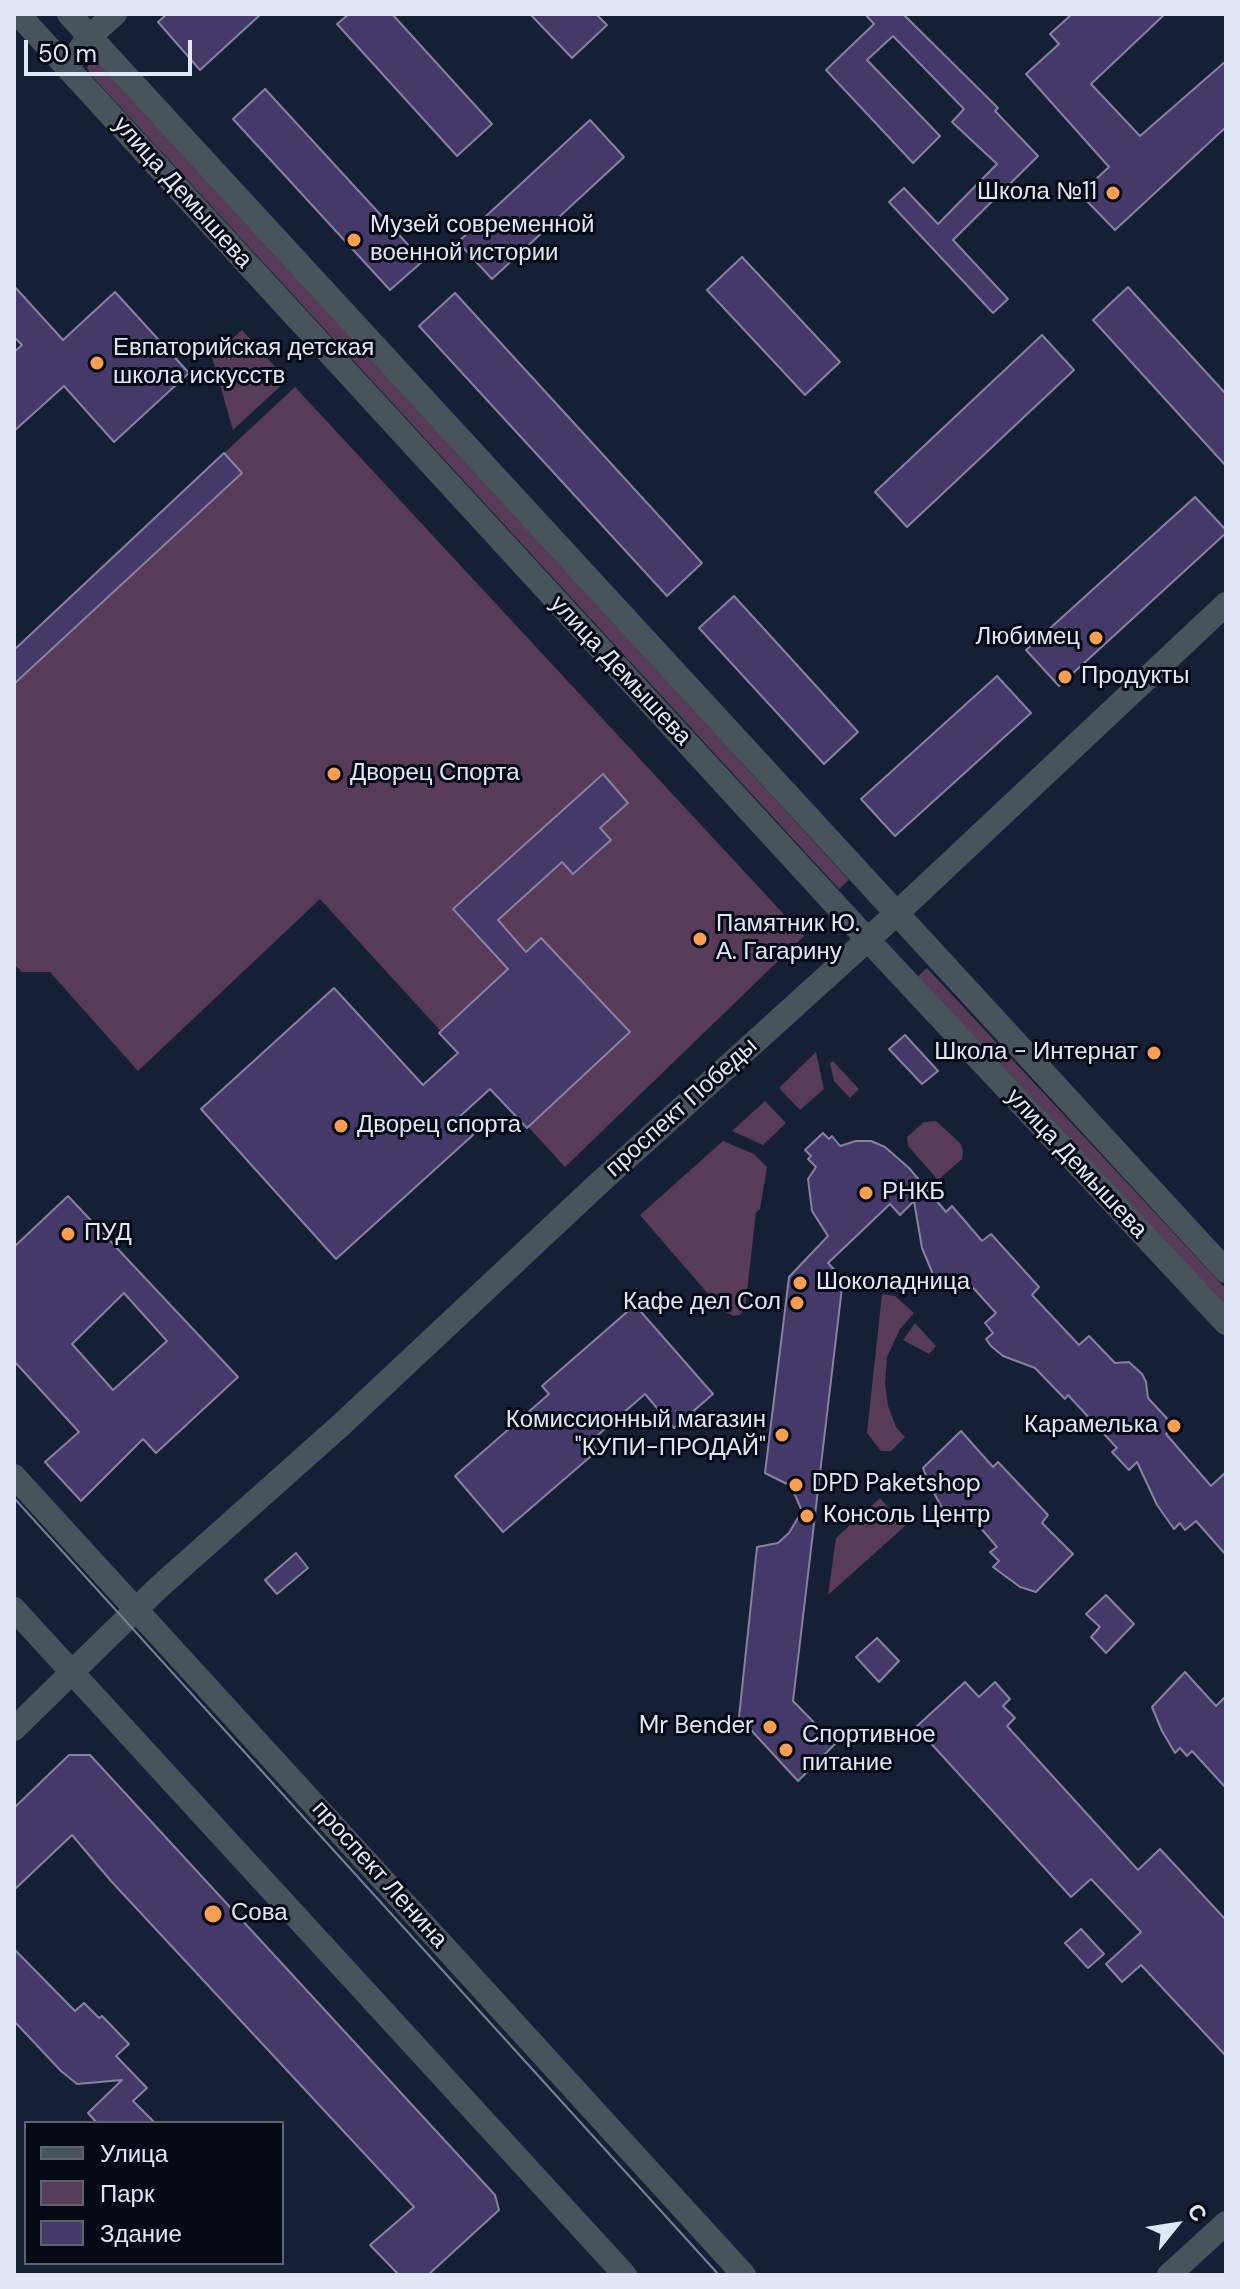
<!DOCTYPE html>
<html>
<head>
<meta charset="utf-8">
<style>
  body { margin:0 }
  #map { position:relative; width:1240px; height:2289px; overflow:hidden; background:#152036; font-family:"DM Sans",sans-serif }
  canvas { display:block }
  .frame { position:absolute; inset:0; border:16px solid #e0e8f8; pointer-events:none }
  .legend { position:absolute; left:24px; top:2121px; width:260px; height:144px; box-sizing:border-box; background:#060a14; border:2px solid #5d636f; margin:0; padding:10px 14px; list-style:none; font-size:24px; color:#e0e8f8 }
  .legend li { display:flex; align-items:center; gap:16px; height:40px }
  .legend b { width:40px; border:2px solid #5d636f }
  .north { position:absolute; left:1136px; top:2185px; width:80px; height:80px; -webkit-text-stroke:6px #060a14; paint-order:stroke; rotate:60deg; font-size:22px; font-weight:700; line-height:32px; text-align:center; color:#e0e8f8 }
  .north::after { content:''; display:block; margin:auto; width:28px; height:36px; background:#e0e8f8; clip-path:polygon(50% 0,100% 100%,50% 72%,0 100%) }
  .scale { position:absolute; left:24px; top:40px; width:168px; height:36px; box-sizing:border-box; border:4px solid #e0e8f8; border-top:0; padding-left:10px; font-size:24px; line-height:28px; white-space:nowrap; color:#e0e8f8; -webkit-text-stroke:6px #060a14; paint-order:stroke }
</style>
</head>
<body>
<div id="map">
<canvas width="1240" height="2289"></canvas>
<div class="frame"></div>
<ul class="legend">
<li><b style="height:10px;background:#47545b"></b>Улица</li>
<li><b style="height:22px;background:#573b59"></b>Парк</li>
<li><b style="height:22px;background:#45396a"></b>Здание</li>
</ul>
<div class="north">С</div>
<div class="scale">50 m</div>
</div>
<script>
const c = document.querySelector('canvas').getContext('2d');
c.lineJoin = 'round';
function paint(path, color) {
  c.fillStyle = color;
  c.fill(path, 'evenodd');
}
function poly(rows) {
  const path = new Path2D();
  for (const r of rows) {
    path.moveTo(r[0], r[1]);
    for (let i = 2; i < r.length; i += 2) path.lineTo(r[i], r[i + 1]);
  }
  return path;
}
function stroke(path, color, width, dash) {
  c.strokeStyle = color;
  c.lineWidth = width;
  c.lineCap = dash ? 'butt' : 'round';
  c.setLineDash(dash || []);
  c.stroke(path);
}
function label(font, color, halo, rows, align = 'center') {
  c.font = font + ' "DM Sans",sans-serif';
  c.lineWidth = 6;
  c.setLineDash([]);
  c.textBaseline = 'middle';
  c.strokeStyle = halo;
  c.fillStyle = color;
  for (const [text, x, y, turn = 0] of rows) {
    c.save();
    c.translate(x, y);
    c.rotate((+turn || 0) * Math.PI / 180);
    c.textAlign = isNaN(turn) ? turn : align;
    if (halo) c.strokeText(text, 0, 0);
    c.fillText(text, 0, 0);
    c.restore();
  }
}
paint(poly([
  [93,60,101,62,849,880,839,889,91,75,87,68,89,63],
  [242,330,287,380,233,430,212,357],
  [295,387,804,936,565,1167,320,899,138,1071,50,972,22,972,14,964,14,649],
  [927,968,1226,1289,1226,1308,917,977],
  [816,1052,824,1089,800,1110,779,1088],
  [833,1061,859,1089,850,1098,834,1081,830,1063],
  [765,1101,786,1123,763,1145,732,1131],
  [936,1121,961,1144,963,1152,962,1159,938,1180,908,1146,907,1137,924,1122],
  [723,1141,754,1154,767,1167,760,1209,756,1212,745,1309,740,1315,733,1316,721,1309,640,1215],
  [882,1294,895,1296,914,1313,900,1329,887,1357,885,1383,888,1406,896,1427,905,1437,891,1451,881,1451,867,1433],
  [915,1323,936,1346,929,1354,903,1340],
  [880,1498,905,1526,828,1595,836,1538]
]), '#573b59');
const building = poly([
  [167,14,261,14,200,70,158,22,167,14],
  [349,14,392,14,492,124,457,156,337,24,349,14],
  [530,14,596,14,607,25,572,58,530,14],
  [865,14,903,14,998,108,995,111,1038,156,953,240,1008,299,993,313,889,202,904,188,938,224,997,164,952,122,964,109,893,36,867,60,940,136,913,163,826,70,874,24,865,14],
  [1072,14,1165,14,1091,84,1140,136,1226,61,1226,127,1115,230,1080,194,1109,167,1026,74,1059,44,1050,34,1072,14],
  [265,89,423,261,390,290,233,119,265,89],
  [590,120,624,157,492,279,458,242,590,120],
  [742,257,840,362,805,395,707,290,742,257],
  [14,286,63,340,115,292,189,373,114,442,64,386,14,431,14,352,22,345,14,337,14,286],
  [1128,287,1226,394,1226,466,1093,320,1128,287],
  [455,293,702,563,667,596,419,326,455,293],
  [1042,335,1074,370,907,527,875,492,1042,335],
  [224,453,242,473,14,684,14,650,224,453],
  [1195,497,1226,530,1226,533,1059,686,1026,650,1195,497],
  [734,596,858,732,824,764,699,628,734,596],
  [997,676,1031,713,895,836,861,799,997,676],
  [603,774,628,803,600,828,611,840,573,874,562,862,498,920,526,952,541,938,630,1032,527,1128,490,1089,458,1118,473,1135,336,1259,201,1109,334,988,423,1085,458,1053,439,1033,508,969,453,909,603,774],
  [905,1035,938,1071,922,1084,889,1049,905,1035],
  [823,1133,829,1139,832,1136,840,1146,856,1141,871,1141,885,1147,909,1168,946,1212,952,1206,982,1241,991,1234,1039,1287,1032,1295,1079,1345,1089,1336,1115,1363,1129,1362,1142,1374,1146,1382,1148,1398,1174,1426,1166,1434,1211,1486,1226,1472,1226,1555,1196,1521,1185,1530,1180,1523,1174,1529,1157,1505,1137,1462,1129,1470,1112,1452,1117,1448,1068,1395,1065,1399,1035,1368,1003,1356,991,1346,986,1339,993,1333,985,1323,996,1313,967,1281,957,1291,949,1283,940,1291,922,1248,914,1201,900,1215,890,1204,828,1263,843,1279,793,1701,835,1744,798,1781,739,1717,757,1547,778,1543,789,1533,802,1511,795,1495,787,1484,765,1473,789,1277,828,1236,812,1211,808,1179,816,1167,808,1159,811,1156,805,1150,823,1133],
  [68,1196,238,1377,156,1453,143,1439,81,1501,45,1462,79,1432,14,1361,14,1247,68,1196],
  [124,1293,167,1341,113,1390,72,1344,124,1293],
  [635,1305,713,1394,674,1428,645,1394,590,1442,597,1451,503,1532,455,1476,549,1394,542,1386,635,1305],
  [961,1431,993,1467,998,1462,1048,1515,1042,1523,1073,1554,1036,1592,1020,1587,993,1567,999,1561,990,1552,997,1547,967,1512,960,1518,952,1509,946,1515,929,1484,923,1468,961,1431],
  [296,1553,308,1568,277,1594,265,1580,296,1553],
  [1106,1595,1134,1624,1106,1653,1091,1637,1100,1627,1086,1614,1106,1595],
  [877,1638,899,1661,879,1682,856,1657,877,1638],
  [1185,1672,1216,1706,1226,1696,1226,1788,1192,1751,1187,1756,1180,1748,1175,1753,1162,1731,1152,1707,1185,1672],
  [965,1682,979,1697,995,1682,1010,1699,1003,1706,1015,1718,1007,1726,1138,1870,1160,1849,1226,1920,1226,2056,1141,1965,1122,1982,1106,1964,1141,1932,1091,1879,1071,1897,916,1727,965,1682],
  [69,1755,90,1755,495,2195,499,2210,428,2275,399,2275,370,2245,414,2207,111,1881,72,1835,14,1890,14,1808,69,1755],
  [1081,1929,1104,1954,1088,1968,1065,1943,1081,1929],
  [14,1949,75,2011,84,2003,99,2018,102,2016,129,2044,116,2056,147,2088,133,2101,155,2123,97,2123,88,2113,122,2080,77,2084,61,2071,14,2021,14,1949]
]);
paint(building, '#45396a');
stroke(building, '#87819f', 2);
stroke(poly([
  [18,14,868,940,1226,1323],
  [69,14,1226,1271],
  [67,67,90,36,115,14],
  [14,1476,744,2275],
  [14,1609,625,2275],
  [14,1729,158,1588,341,1425,597,1185,896,914,1226,604],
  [1169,2275,1226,2223]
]), '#47545b', 24);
stroke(poly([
  [14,1498,719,2275]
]), '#778194', 2);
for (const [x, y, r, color] of [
  [1113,193,8,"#fb9e52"],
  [354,240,8,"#fb9e52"],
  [97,363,8,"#fb9e52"],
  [1096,638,8,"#fb9e52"],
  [1065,677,8,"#fb9e52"],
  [334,774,8,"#fb9e52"],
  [700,939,8,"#fb9e52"],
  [1154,1053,8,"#fb9e52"],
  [341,1126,8,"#fb9e52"],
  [866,1193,8,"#fb9e52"],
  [68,1234,8,"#fb9e52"],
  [800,1283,8,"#fb9e52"],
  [797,1303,8,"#fb9e52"],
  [1174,1426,8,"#fb9e52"],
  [782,1435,8,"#fb9e52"],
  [796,1485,8,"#fb9e52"],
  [807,1516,8,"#fb9e52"],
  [770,1727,8,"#fb9e52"],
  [786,1750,8,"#fb9e52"],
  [213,1914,10,"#fb9e52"]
]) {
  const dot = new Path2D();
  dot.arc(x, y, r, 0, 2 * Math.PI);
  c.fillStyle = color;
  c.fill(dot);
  stroke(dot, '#060a14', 3);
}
label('24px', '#e0e8f8', '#060a14', [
  ["улица Демышева",182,193,48],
  ["улица Демышева",620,671,47],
  ["проспект Победы",682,1108,-42],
  ["улица Демышева",1076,1164,47],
  ["проспект Ленина",379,1875,48]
]);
label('24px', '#e0e8f8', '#060a14', [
  ["Школа №11",1097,193,"right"],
  ["Музей современной",370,226],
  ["военной истории",370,254],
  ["Евпаторийская детская",113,349],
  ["школа искусств",113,377],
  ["Любимец",1080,638,"right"],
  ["Продукты",1081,677],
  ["Дворец Спорта",350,774],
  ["Памятник Ю.",716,925],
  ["А. Гагарину",716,953],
  ["Школа - Интернат",1138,1053,"right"],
  ["Дворец спорта",357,1126],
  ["РНКБ",882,1193],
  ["ПУД",84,1234],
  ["Шоколадница",816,1283],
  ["Кафе дел Сол",781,1303,"right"],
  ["Комиссионный магазин",766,1421,"right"],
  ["\"КУПИ-ПРОДАЙ\"",766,1449,"right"],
  ["Карамелька",1158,1426,"right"],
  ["DPD Paketshop",812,1485],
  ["Консоль Центр",823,1516],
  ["Mr Bender",754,1727,"right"],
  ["Спортивное",802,1736],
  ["питание",802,1764],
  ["Сова",231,1914]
], 'left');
</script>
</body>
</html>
